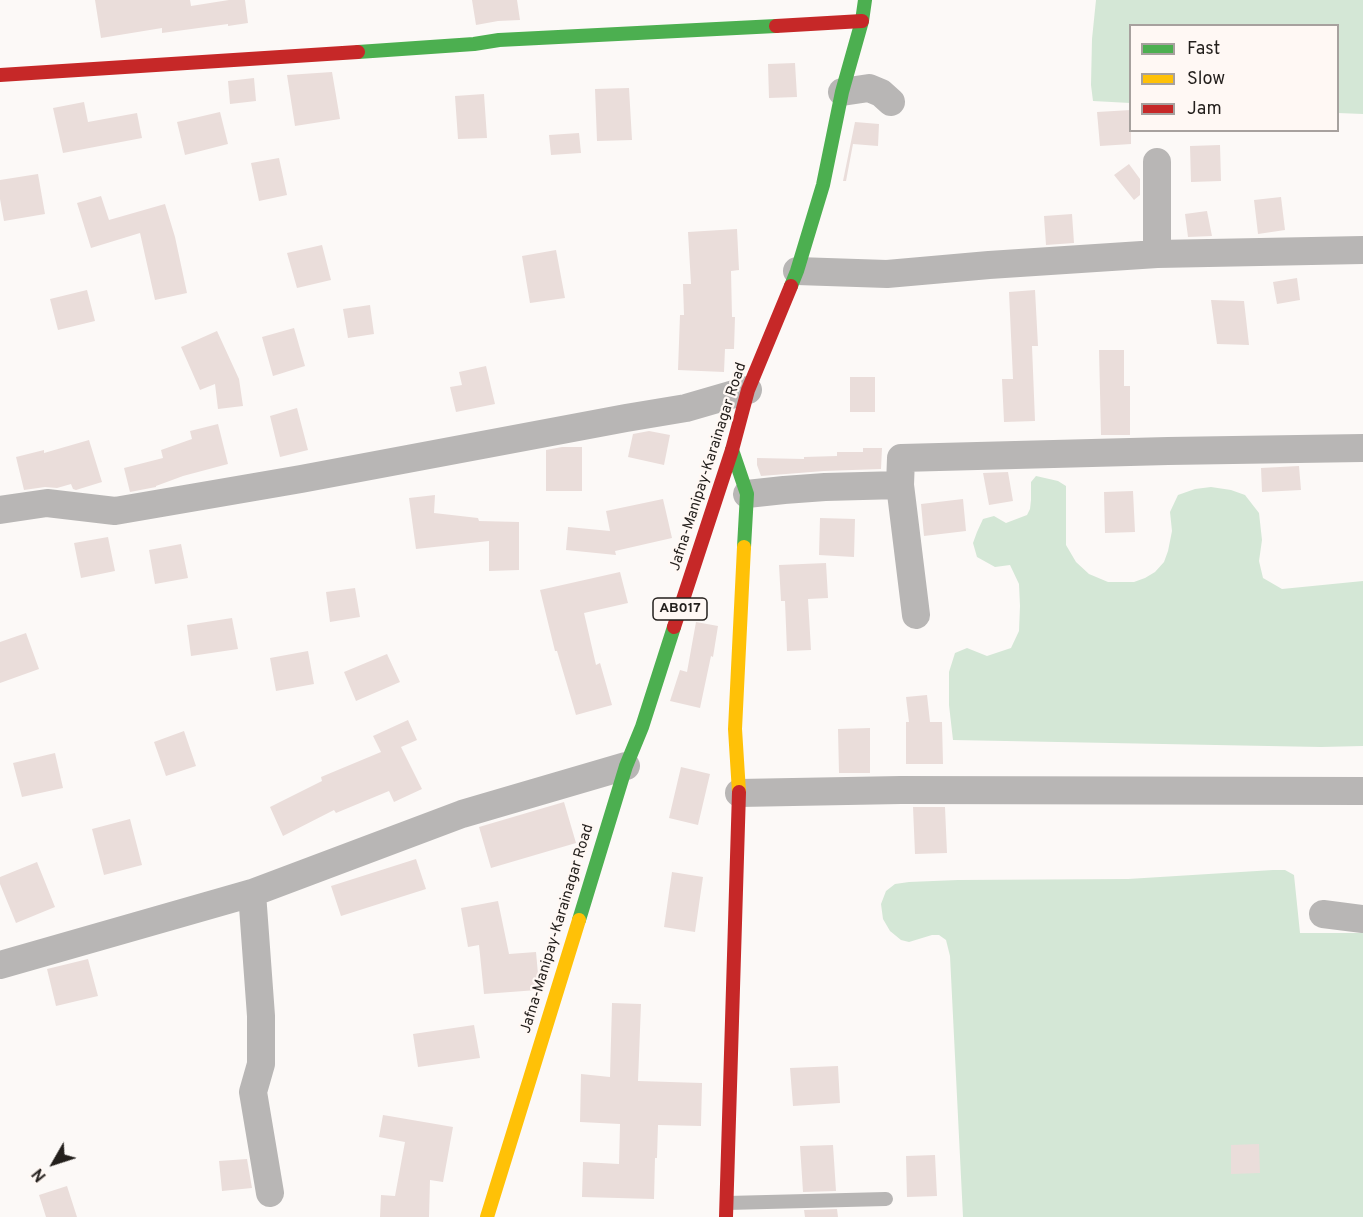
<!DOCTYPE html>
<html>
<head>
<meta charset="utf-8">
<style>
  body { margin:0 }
  #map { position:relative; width:1363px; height:1217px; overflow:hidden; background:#fcf9f7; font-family:Overpass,sans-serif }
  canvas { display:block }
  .legend { position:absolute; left:1129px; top:24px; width:210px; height:108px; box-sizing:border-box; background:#fff8f4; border:2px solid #a7a19e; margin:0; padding:8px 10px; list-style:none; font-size:18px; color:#231f1c }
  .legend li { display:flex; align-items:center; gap:12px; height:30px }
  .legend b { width:30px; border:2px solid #a7a19e }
  .north { position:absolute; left:24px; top:1133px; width:60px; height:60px; -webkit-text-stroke:4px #fff8f4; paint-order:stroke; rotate:231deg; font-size:16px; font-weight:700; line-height:24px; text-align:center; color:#231f1c }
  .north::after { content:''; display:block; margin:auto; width:21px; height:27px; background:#231f1c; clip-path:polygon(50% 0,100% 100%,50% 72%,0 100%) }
</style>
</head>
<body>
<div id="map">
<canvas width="1363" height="1217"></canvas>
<ul class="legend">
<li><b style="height:8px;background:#4caf50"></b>Fast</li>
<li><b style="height:8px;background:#ffc107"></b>Slow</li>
<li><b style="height:8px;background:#c62828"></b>Jam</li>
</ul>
<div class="north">N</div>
</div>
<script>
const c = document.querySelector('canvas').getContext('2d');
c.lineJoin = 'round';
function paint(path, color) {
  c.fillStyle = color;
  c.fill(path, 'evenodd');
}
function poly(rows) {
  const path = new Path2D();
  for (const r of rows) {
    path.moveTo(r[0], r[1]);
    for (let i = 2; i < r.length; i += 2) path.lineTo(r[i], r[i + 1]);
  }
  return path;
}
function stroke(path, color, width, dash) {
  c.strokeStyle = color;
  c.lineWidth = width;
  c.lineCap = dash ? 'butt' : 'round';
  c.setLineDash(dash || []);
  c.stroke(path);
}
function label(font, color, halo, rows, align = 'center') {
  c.font = font + ' Overpass,sans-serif';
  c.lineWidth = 4.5;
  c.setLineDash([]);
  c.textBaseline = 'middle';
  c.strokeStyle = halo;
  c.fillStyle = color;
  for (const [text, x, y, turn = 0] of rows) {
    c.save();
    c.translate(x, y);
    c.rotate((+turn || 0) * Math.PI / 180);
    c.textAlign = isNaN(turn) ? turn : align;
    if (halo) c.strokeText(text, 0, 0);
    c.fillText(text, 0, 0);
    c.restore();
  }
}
paint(poly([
  [1096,0,1363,0,1363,114,1338,113,1338,26,1130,26,1130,103,1093,101,1091,85,1092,39],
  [1036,476,1058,481,1066,486,1066,545,1076,562,1089,574,1108,582,1134,582,1145,578,1155,572,1164,562,1168,551,1172,531,1170,512,1178,495,1195,489,1211,487,1231,490,1245,495,1259,513,1262,540,1259,561,1263,578,1282,589,1363,581,1363,746,1321,747,953,740,949,705,949,672,955,653,967,648,987,656,1011,648,1019,631,1020,606,1019,584,1010,565,995,567,977,557,973,543,977,532,983,519,994,516,1006,523,1027,515,1030,509,1031,500,1031,482],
  [1273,870,1285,870,1294,875,1300,933,1363,933,1363,1217,963,1217,950,956,946,940,939,935,932,935,909,942,901,940,890,931,883,919,881,904,886,891,895,884,909,882,958,880,1128,879]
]), '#d4e7d6');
paint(poly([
  [95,0,190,0,191,6,229,0,245,0,248,23,228,26,228,24,162,33,162,28,101,38],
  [472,0,517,0,520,20,498,21,476,25],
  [795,63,797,97,769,98,768,64],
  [332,72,340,119,295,126,287,75],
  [254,78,256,101,230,104,228,81],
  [629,88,632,140,597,141,595,89],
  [484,94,487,138,458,139,455,96],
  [84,102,88,122,137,113,142,138,63,153,53,108],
  [1131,110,1131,144,1100,146,1097,112],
  [220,112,228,144,185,155,177,122],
  [855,122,879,124,878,146,853,144,846,181,843,181],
  [579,133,581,153,551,155,549,135],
  [1220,145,1221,181,1191,182,1190,146],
  [279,158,287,195,259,201,251,163],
  [1129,164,1140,179,1140,195,1134,200,1114,175],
  [38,174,45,214,4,221,0,199,0,180],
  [101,196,109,220,165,204,175,237,187,293,155,300,140,233,91,248,77,203],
  [1281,197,1285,230,1258,234,1254,200],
  [1207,211,1212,236,1188,237,1185,214],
  [1072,214,1074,243,1046,245,1044,216],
  [737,229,739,270,731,271,732,317,735,317,734,349,725,349,724,372,678,370,680,315,684,315,683,284,691,284,688,232],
  [322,245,331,280,297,288,287,253],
  [556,250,565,298,530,303,522,256],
  [1297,278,1300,300,1277,304,1273,282],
  [87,290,95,321,58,330,50,299],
  [1035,290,1038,346,1032,346,1035,421,1004,422,1002,379,1013,379,1009,292],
  [1211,300,1244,301,1249,345,1217,344],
  [370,305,374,334,348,338,343,309],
  [294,328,305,366,273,376,262,337],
  [217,331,239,379,243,406,218,409,215,384,200,390,181,347],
  [1099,350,1124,350,1124,386,1130,386,1130,435,1101,435],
  [486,366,495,404,456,412,450,387,462,385,459,372],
  [850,377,875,377,875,412,850,412],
  [297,408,308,450,280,457,270,416],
  [218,424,228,464,183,476,156,486,156,487,130,492,124,468,163,458,161,450,192,439,190,431],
  [649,431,670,435,664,465,628,457,633,434],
  [89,440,102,482,76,490,73,489,71,484,57,488,45,487,24,490,16,457,44,450,44,453],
  [562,447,582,447,582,491,546,491,546,450],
  [863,448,882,448,881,469,824,471,761,476,757,465,757,458,804,459,804,457,837,456,837,452,863,452],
  [1299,466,1301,490,1262,492,1261,468],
  [1008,472,1013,501,989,505,983,473],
  [1133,491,1135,532,1105,533,1104,492],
  [435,495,434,513,478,518,479,521,519,522,519,570,489,571,489,541,416,549,409,498],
  [663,499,672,538,615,551,616,555,566,550,568,527,610,531,606,511],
  [963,499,966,531,924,536,921,504],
  [820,518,855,519,854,557,819,555],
  [108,537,115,571,81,578,74,543],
  [181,544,188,578,155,584,149,550],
  [826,563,828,598,808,599,811,650,787,651,785,601,781,601,779,565],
  [620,572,628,603,584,613,596,665,600,663,612,705,576,715,557,651,555,651,540,590],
  [355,588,360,617,330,622,326,592],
  [232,618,238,649,191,656,187,625],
  [696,622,718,626,713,657,711,656,700,708,670,701,680,670,687,672],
  [26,633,39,669,0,683,0,642],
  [308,651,314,684,276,691,270,658],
  [387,654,400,682,356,701,344,672],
  [927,695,930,722,942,722,943,764,906,764,906,722,909,722,906,697],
  [408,720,417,740,401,747,422,789,394,802,389,791,336,813,334,810,283,836,270,807,322,781,321,777,381,752,373,736],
  [870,728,870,773,839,773,838,729],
  [184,731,196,766,166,776,154,742],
  [55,753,63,788,22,797,13,763],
  [681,767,710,774,698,825,669,818],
  [564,802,576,843,491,868,479,827],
  [913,807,945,807,947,853,915,854],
  [130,819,142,865,104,875,92,829],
  [416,859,426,889,341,916,331,886],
  [37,862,55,907,16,923,0,884,0,877],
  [672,872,703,877,695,932,664,927],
  [498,901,509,954,536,952,539,985,537,990,484,994,479,945,468,947,461,908],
  [88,959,98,996,56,1006,47,969],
  [612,1003,641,1004,638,1081,702,1083,701,1126,658,1125,657,1158,655,1158,654,1199,582,1197,583,1162,619,1164,620,1124,580,1122,581,1074,610,1077],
  [474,1025,480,1058,418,1067,413,1034],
  [838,1066,840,1103,793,1106,790,1068],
  [383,1115,453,1127,443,1182,430,1180,429,1217,380,1217,381,1195,395,1196,405,1142,379,1137],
  [1259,1144,1260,1173,1231,1174,1231,1145],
  [833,1145,836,1191,803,1192,800,1146],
  [935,1155,937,1196,907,1197,906,1156],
  [247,1159,252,1188,222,1191,219,1161],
  [67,1186,77,1217,46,1217,39,1195],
  [837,1209,838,1217,805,1217,804,1210]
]), '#eaddda');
stroke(poly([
  [727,1203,886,1199]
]), '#b8b6b5', 14);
stroke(poly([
  [842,92,869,88,881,93,891,102],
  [1157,254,1157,162],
  [797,271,887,274,989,265,1157,254,1363,250],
  [747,494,784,490,825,487,900,485],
  [0,510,47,503,115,511,301,479,626,418,686,408,748,390],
  [916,615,900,485,901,458,1168,451,1363,448],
  [739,793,901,790,1363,791],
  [1323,914,1363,919],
  [0,965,252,893],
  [270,1193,253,1092,261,1064,261,1016,252,893,462,814,626,766]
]), '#b8b6b5', 28);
stroke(poly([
  [358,52,474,44,499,40,776,26],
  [791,286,797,271,823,185,842,92,862,21,865,0],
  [732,450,747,494,744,547],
  [579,920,626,766,642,727,674,627]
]), '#4caf50', 14);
stroke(poly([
  [739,792,735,729,744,547],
  [487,1217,579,920]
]), '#ffc107', 14);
stroke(poly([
  [776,26,862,21],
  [0,75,358,52],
  [674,627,732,450,748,390,791,286],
  [726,1217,739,792]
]), '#c62828', 14);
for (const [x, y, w] of [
  [680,609,54]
]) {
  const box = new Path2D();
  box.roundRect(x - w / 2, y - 11, w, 22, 4.5);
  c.fillStyle = '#fff8f4';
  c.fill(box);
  stroke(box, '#231f1c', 1.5);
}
label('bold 14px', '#231f1c', null, [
  ["AB017",680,609]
]);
label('15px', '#231f1c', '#fff8f4', [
  ["Jafna-Manipay-Karainagar Road",709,467,-72],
  ["Jafna-Manipay-Karainagar Road",558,929,-73]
]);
</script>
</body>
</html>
